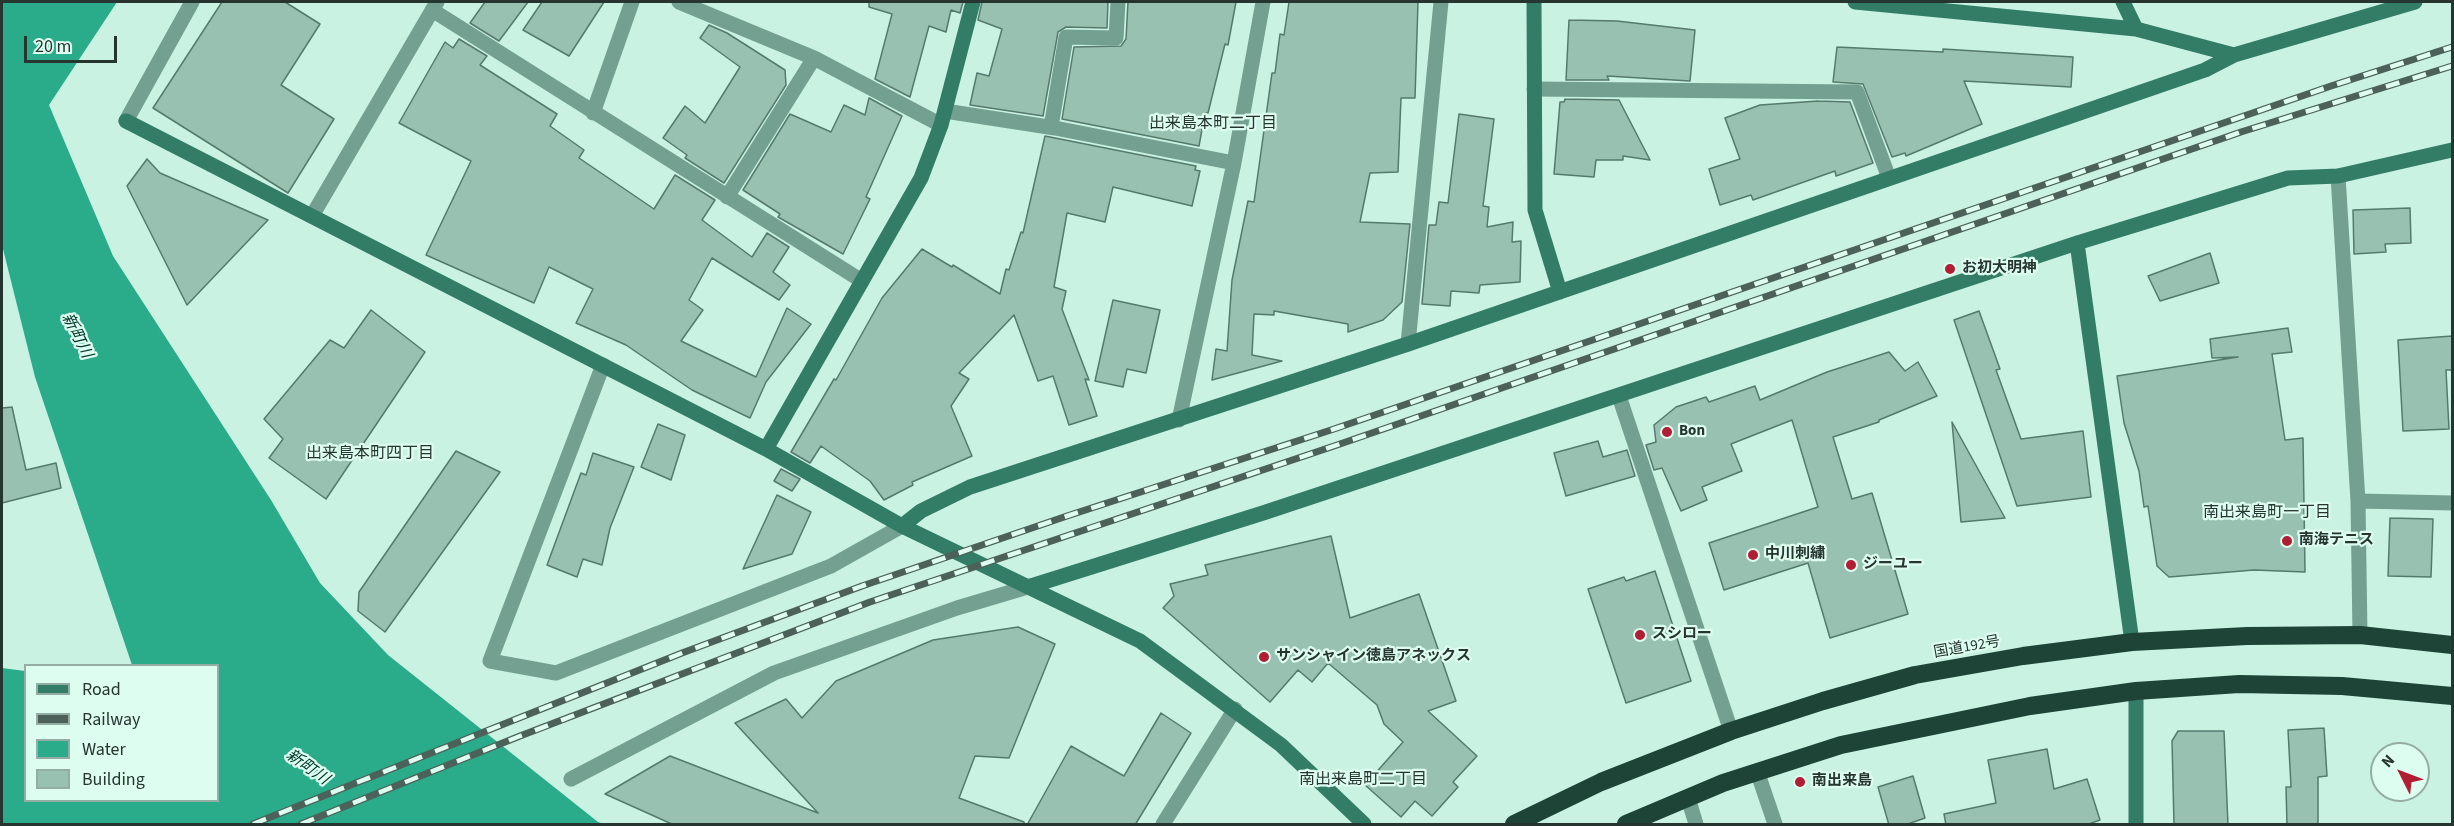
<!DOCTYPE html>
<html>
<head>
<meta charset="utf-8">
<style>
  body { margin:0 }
  #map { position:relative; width:2454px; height:826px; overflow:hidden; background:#c9f2e3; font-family:"Source Sans 3",sans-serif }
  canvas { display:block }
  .frame { position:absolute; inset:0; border:3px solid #263530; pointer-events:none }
  .legend { position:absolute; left:24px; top:664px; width:195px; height:138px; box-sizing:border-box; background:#ddfdf1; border:2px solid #94ada4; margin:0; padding:8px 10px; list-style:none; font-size:18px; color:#263530 }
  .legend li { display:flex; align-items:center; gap:12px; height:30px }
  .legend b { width:30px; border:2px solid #94ada4 }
  .north { position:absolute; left:2370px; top:742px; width:60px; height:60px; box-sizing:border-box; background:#ddfdf1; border:2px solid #94ada4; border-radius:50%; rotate:312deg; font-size:16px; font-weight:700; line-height:24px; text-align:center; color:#263530 }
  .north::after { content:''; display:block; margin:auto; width:21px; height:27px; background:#b11e33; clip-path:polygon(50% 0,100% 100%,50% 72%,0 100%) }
  .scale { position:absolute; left:24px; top:36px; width:93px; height:27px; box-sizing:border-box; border:3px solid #263530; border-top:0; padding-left:8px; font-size:18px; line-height:21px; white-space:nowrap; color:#263530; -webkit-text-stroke:4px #ddfdf1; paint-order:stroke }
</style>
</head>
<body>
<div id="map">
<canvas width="2454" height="826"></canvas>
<div class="frame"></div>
<ul class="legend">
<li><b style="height:8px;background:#337d67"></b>Road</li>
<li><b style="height:8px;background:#4c6159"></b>Railway</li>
<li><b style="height:16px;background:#2aac8a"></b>Water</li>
<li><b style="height:16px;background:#99c1b2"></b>Building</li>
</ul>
<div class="north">N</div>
<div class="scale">20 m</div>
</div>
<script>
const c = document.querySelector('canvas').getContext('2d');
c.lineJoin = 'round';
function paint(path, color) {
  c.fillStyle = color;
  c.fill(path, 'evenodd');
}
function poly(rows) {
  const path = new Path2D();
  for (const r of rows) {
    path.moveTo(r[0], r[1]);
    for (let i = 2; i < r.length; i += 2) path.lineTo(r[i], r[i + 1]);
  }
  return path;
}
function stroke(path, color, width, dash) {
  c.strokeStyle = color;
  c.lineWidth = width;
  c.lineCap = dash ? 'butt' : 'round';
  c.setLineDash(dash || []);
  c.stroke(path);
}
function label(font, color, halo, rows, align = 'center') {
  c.font = font + ' "Source Sans 3","Noto Sans JP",sans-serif';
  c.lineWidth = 4.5;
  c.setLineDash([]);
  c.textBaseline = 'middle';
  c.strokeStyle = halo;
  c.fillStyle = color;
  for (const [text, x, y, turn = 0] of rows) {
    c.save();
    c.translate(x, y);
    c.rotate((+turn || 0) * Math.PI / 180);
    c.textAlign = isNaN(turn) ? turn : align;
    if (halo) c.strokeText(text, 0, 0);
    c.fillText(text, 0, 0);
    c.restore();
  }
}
paint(poly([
  [2,2,117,2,49,105,113,256,271,500,320,583,388,655,598,822,604,824,2,824,2,668,25,671,26,800,218,800,218,666,132,665,35,377,2,245]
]), '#2aac8a');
const building = poly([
  [222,2,285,2,320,24,281,85,334,119,288,193,153,108,222,2],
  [485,2,528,2,499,41,470,23,485,2],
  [542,2,604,2,569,56,523,30,542,2],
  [869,2,963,2,960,13,951,10,946,32,929,26,910,97,875,79,892,14,869,7,869,2],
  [982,2,1108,2,1107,28,1066,27,1058,32,1043,116,970,105,977,73,989,76,1002,29,978,20,982,2],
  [1128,2,1236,2,1228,45,1225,44,1208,113,1205,113,1199,146,1062,119,1074,47,1121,46,1126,39,1128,2],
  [1289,2,1418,2,1415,98,1401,98,1398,172,1370,173,1360,222,1410,224,1402,302,1383,320,1348,332,1348,324,1274,311,1274,315,1254,314,1252,355,1282,361,1212,380,1216,349,1227,351,1232,280,1248,201,1254,202,1272,73,1275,73,1280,34,1284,35,1289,2],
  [1569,20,1617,21,1695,30,1690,81,1607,76,1609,80,1566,80,1569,20],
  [709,25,727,33,785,70,786,85,724,183,685,158,687,155,663,138,685,106,705,123,740,67,700,38,709,25],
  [459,39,487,56,480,65,557,114,550,126,584,150,579,158,654,209,675,175,715,200,702,220,752,257,767,233,789,247,773,272,790,285,779,300,712,258,689,300,703,310,681,341,756,377,787,308,811,324,766,382,750,418,692,390,626,345,576,323,593,289,549,267,534,303,426,255,471,161,399,123,445,42,453,48,459,39],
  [1837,47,1943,52,1943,49,2073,57,2071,87,1964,81,1982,124,1906,156,1905,153,1892,157,1863,84,1833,82,1837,47],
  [869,98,902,116,866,197,870,199,843,254,778,217,780,214,743,190,790,114,831,132,844,105,865,115,869,98],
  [1565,99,1619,100,1650,160,1623,156,1623,160,1596,160,1594,177,1554,174,1560,102,1564,102,1565,99],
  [1818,101,1850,102,1873,163,1836,176,1835,171,1753,200,1751,195,1720,205,1709,169,1740,159,1725,118,1760,105,1818,101],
  [1459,114,1494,119,1483,206,1489,207,1487,227,1513,222,1512,242,1521,241,1520,282,1480,285,1479,293,1451,291,1450,306,1422,304,1429,225,1436,225,1439,202,1448,203,1459,114],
  [1045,136,1196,166,1195,170,1200,171,1192,206,1113,187,1105,222,1067,213,1054,287,1066,291,1062,309,1089,380,1085,379,1097,416,1069,425,1053,376,1038,381,1014,315,959,373,969,379,951,406,972,456,912,482,913,485,884,500,870,481,821,446,810,463,791,452,834,379,836,380,882,298,922,249,952,267,953,265,1000,294,1006,269,1009,270,1021,232,1023,233,1045,136],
  [147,159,160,173,268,220,187,305,127,186,147,159],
  [2410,208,2411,243,2385,244,2386,252,2354,254,2353,210,2410,208],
  [2210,253,2219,283,2160,301,2148,276,2210,253],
  [1113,300,1160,310,1146,373,1127,369,1123,387,1095,381,1113,300],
  [371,310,425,352,326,499,269,458,283,439,264,419,330,340,344,348,371,310],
  [1979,311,2000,369,1996,370,2021,439,2083,431,2091,497,2017,506,1954,320,1979,311],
  [2288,328,2292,352,2272,354,2285,440,2303,438,2305,572,2254,570,2169,577,2157,566,2148,506,2144,507,2139,471,2124,423,2117,376,2238,357,2212,358,2210,339,2288,328],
  [2452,336,2452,370,2446,370,2449,429,2403,431,2398,340,2452,336],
  [1889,352,1905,371,1918,362,1937,396,1879,420,1879,422,1833,437,1852,499,1872,493,1908,614,1830,638,1808,563,1724,590,1709,543,1818,507,1792,420,1731,444,1742,471,1702,487,1707,500,1681,511,1662,468,1654,470,1646,445,1656,442,1654,425,1676,407,1706,397,1709,402,1755,386,1760,400,1827,372,1889,352],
  [12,407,26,470,56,463,61,488,2,503,2,408,12,407],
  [1952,422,2005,518,1961,522,1952,422],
  [658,424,685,435,671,480,641,467,658,424],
  [1598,441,1603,457,1627,450,1635,476,1566,496,1554,453,1598,441],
  [456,451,500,472,385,632,358,611,359,592,456,451],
  [593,453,634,467,610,528,602,565,583,559,577,577,547,565,581,473,586,475,593,453],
  [781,469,800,479,792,491,774,481,781,469],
  [777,495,811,512,792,554,743,569,777,495],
  [2390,518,2433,519,2431,577,2388,576,2390,518],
  [1331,536,1350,618,1419,594,1456,701,1428,711,1477,756,1453,782,1458,787,1432,816,1415,801,1401,817,1365,785,1403,742,1384,724,1377,705,1328,663,1312,682,1298,670,1270,702,1163,608,1174,596,1170,584,1208,575,1205,565,1331,536],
  [1655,571,1691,681,1626,703,1588,589,1624,577,1626,581,1655,571],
  [1018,627,1055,644,1009,758,975,756,959,798,1024,822,1024,825,674,825,605,794,670,756,818,813,735,723,786,699,802,718,836,681,933,640,1018,627],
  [1161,713,1191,733,1135,825,1027,825,1071,746,1124,776,1161,713],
  [2324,728,2327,776,2318,777,2318,825,2287,825,2286,787,2291,787,2288,730,2324,728],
  [2178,731,2224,731,2228,825,2174,825,2172,741,2178,731],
  [2047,749,2054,789,2087,779,2100,820,2086,825,1946,825,1944,814,1996,803,1988,760,2047,749],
  [1913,776,1925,818,1905,825,1889,825,1878,787,1913,776]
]);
paint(building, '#99c1b2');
stroke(building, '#557a6d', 1.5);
stroke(poly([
  [1051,127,1066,37,1116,38,1118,2],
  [1757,771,1775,824],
  [1688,798,1696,824],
  [1163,824,1235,709]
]), '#73a090', 15);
stroke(poly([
  [679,2,814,58,941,125],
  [432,10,862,281],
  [1534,89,1857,92,1889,178],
  [945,111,1055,128,1234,163],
  [593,113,632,2],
  [126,121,192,2],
  [2338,176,2358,501,2360,635],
  [727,197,814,58],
  [312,216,437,2],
  [1408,344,1441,2],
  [603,365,490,661,556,673,831,566,902,526],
  [1619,396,1731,731],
  [1179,420,1234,163,1263,2],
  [2358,501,2452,503],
  [571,779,774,673,957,608,1031,586]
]), '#73a090', 15);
stroke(poly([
  [1534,2,1535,210,1560,292],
  [1855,2,2136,29,2234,55,2415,2],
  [2123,2,2136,29],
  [126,121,766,449,902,526,1140,641,1281,745,1364,824],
  [2077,243,2132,642],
  [766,449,921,178,941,125,973,2],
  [902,526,921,511,970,487,1408,344,2205,70,2234,55],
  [1031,586,1263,513,2077,243,2288,178,2338,176,2452,150],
  [2136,691,2136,824]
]), '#337d67', 15);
stroke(poly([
  [1514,824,1601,782,1731,731,1823,701,1915,675,2023,656,2132,642,2247,636,2360,635,2452,645],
  [1626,824,1723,783,1841,745,2030,706,2136,691,2239,684,2342,686,2452,696]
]), '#1e4438', 18);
const rail = poly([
  [253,824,682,653,862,586,1067,516,1334,429,2331,86,2452,47],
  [301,824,520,736,870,602,1340,444,2241,132,2452,66]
]);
stroke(rail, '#4c6159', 7);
stroke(rail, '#ddfdf1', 4.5, [14]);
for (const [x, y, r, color] of [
  [1950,269,6,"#b11e33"],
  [1667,432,6,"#b11e33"],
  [2287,541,6,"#b11e33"],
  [1753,555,6,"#b11e33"],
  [1851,565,6,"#b11e33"],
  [1640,635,6,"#b11e33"],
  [1264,657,6,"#b11e33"],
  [1800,782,6,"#b11e33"]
]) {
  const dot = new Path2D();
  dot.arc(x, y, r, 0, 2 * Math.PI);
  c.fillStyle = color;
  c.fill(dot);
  stroke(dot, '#ddfdf1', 2);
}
label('bold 15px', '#263530', '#ddfdf1', [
  ["お初大明神",1962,269],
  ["Bon",1679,432],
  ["南海テニス",2299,541],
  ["中川刺繍",1765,555],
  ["ジーユー",1863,565],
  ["スシロー",1652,635],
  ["サンシャイン徳島アネックス",1276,657],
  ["南出来島",1812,782]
], 'left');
label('15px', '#263530', '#ddfdf1', [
  ["国道192号",1967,648,-10]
]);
label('16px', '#263530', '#ddfdf1', [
  ["出来島本町二丁目",1213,124],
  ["出来島本町四丁目",370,454],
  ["南出来島町一丁目",2267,513],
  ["南出来島町二丁目",1363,780]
]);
label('italic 16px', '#003729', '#ddfdf1', [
  ["新町川",76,336,63],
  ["新町川",307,768,35]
]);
</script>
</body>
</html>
